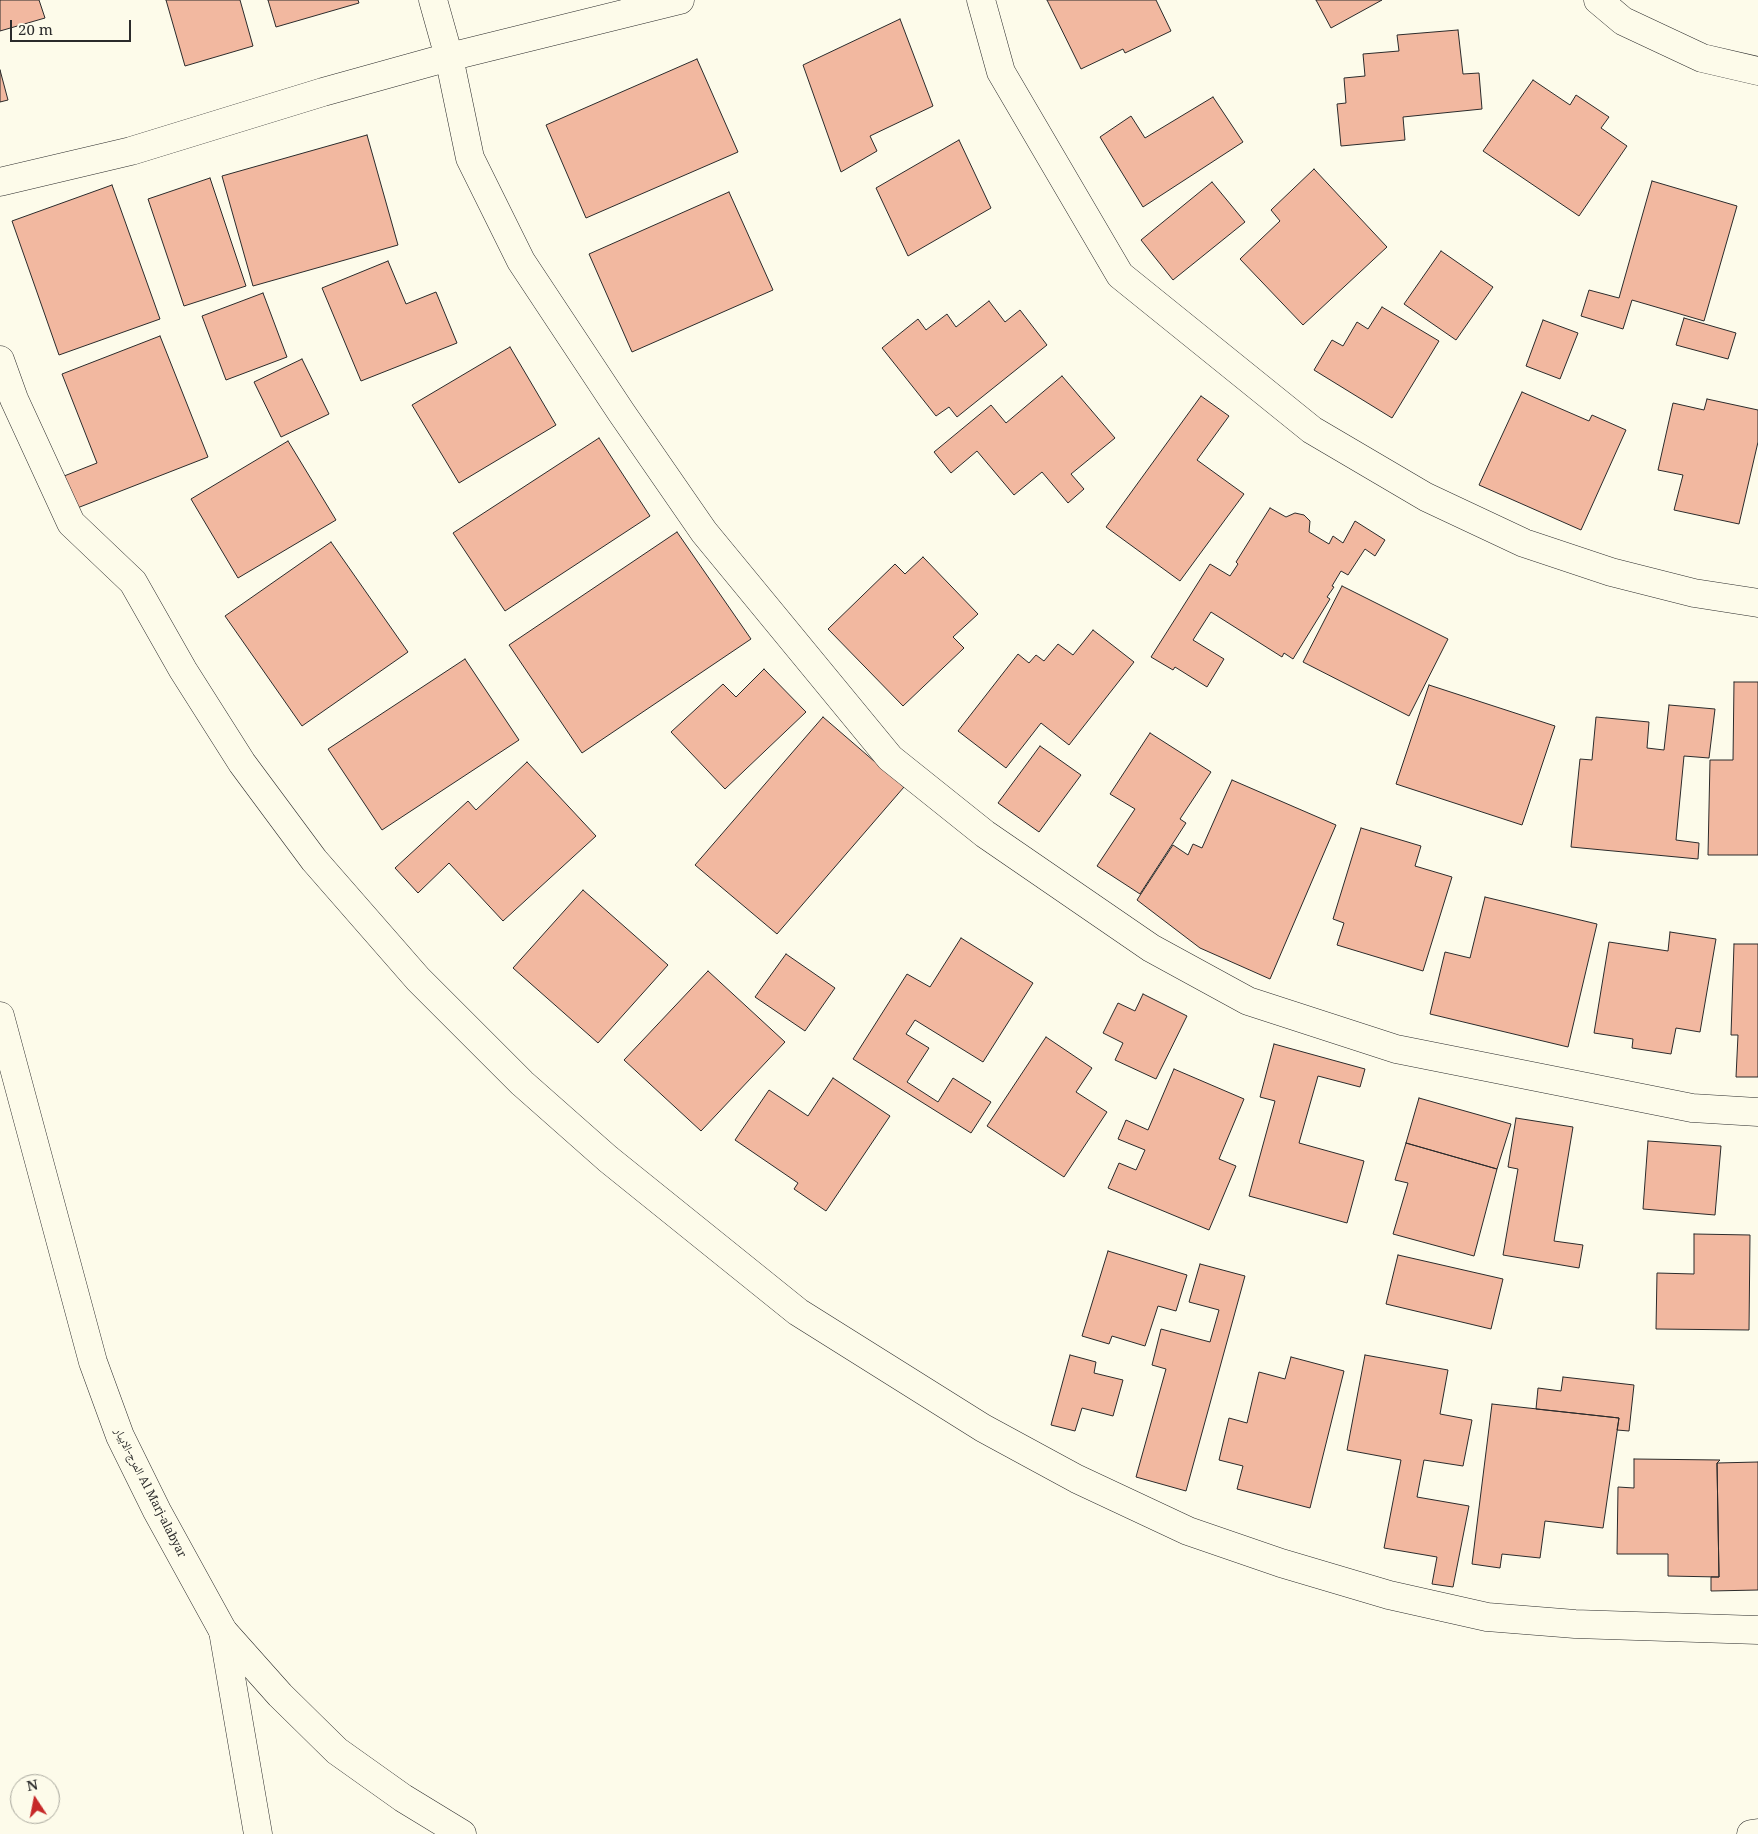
<!DOCTYPE html>
<meta charset="utf-8">
<style>
body{margin:0}
#map{position:relative;width:1758px;height:1834px;overflow:hidden;background:#fdfbea;font-family:"Noto Serif",serif}
canvas{display:block}
.north{position:absolute;left:10px;top:1774px;width:50px;height:50px;box-sizing:border-box;background:#fdfbea;border:1px solid #a9a89e;border-radius:50%;rotate:349deg;font-size:14px;font-weight:700;line-height:20px;text-align:center;color:#2b2b2b}
.north::after{content:'';display:block;margin:auto;width:18px;height:22px;background:#c62828;clip-path:polygon(50% 0,100% 100%,50% 72%,0 100%)}
.scale{position:absolute;left:10px;top:20px;width:121px;height:22px;box-sizing:border-box;border:2px solid #2b2b2b;border-top:0;padding-left:6px;font-size:15px;line-height:18px;white-space:nowrap;color:#2b2b2b;-webkit-text-stroke:4px #fdfbea;paint-order:stroke}
</style>
<div id="map">
<canvas width="1758" height="1834"></canvas>
<div class="north">N</div>
<div class="scale">20 m</div>
</div>
<script>
const ctx = document.querySelector('canvas').getContext('2d');
ctx.lineJoin = 'round';
function fill(path, color) { ctx.fillStyle = color; ctx.fill(path, 'evenodd'); }
const toPath = rows => new Path2D(rows.map(r => 'M' + r).join(''));
function trace(path, color, width, dash) { ctx.strokeStyle = color; ctx.lineWidth = width; ctx.lineCap = dash ? 'butt' : 'round'; ctx.setLineDash(dash || []); ctx.stroke(path); }
function write(font, color, halo, rows, align = 'center') {
  ctx.font = font + ' "Noto Serif","Noto Naskh Arabic",serif'; ctx.lineWidth = 4; ctx.setLineDash([]); ctx.textBaseline = 'middle'; ctx.strokeStyle = halo; ctx.fillStyle = color; for (const [text, x, y, turn = 0] of rows) {
    ctx.save(); ctx.translate(x, y); ctx.rotate((+turn || 0) * Math.PI / 180); ctx.textAlign = isNaN(turn) ? turn : align; if (halo) ctx.strokeText(text, 0, 0); ctx.fillText(text, 0, 0); ctx.restore();
  }
}
const building = toPath([
 [0,0,39,0,45,18,0,31,0,0],
 [166,0,240,0,253,46,185,66,166,0],
 [268,0,358,0,359,3,276,27,268,0],
 [1047,0,1156,0,1171,31,1125,53,1123,49,1081,69,1047,0],
 [1316,0,1382,0,1331,28,1316,0],
 [900,19,933,106,870,136,877,151,841,172,803,65,900,19],
 [1458,30,1463,74,1479,73,1482,109,1403,117,1405,140,1341,146,1337,104,1346,103,1344,78,1365,76,1363,54,1399,51,1397,35,1458,30],
 [697,59,738,152,586,218,546,125,697,59],
 [0,70,8,100,0,102,0,70],
 [1533,80,1570,105,1576,95,1609,117,1601,128,1627,146,1579,216,1483,151,1533,80],
 [1213,97,1243,142,1143,207,1100,137,1131,116,1145,138,1213,97],
 [367,135,398,245,253,286,222,176,367,135],
 [959,140,991,208,908,256,876,188,959,140],
 [1314,169,1387,247,1303,325,1240,259,1280,221,1271,210,1314,169],
 [210,178,246,286,184,306,148,199,210,178],
 [1652,181,1737,206,1704,321,1632,300,1623,329,1581,316,1589,290,1619,298,1652,181],
 [1212,182,1245,222,1173,280,1141,240,1212,182],
 [112,185,160,319,59,355,12,221,112,185],
 [729,192,773,290,632,352,589,254,729,192],
 [1441,251,1493,287,1456,340,1404,304,1441,251],
 [388,261,406,304,436,292,457,343,361,381,322,288,388,261],
 [263,293,287,357,226,380,202,316,263,293],
 [989,301,1005,322,1020,310,1047,345,957,417,949,407,936,416,882,348,918,319,926,330,947,314,956,327,989,301],
 [1382,307,1439,341,1392,418,1314,370,1332,340,1343,346,1357,322,1368,329,1382,307],
 [1684,318,1736,333,1728,359,1676,345,1684,318],
 [1543,320,1578,333,1560,379,1526,366,1543,320],
 [160,336,208,457,67,512,54,480,97,463,62,374,160,336],
 [510,347,556,425,459,483,412,405,510,347],
 [302,359,329,414,281,437,254,382,302,359],
 [1062,376,1115,438,1071,474,1084,489,1068,503,1042,472,1014,495,977,451,951,473,934,452,991,405,1006,423,1062,376],
 [1522,392,1589,421,1592,415,1626,430,1581,530,1479,485,1522,392],
 [1201,396,1229,416,1197,460,1244,494,1180,581,1106,527,1201,396],
 [1707,399,1758,410,1758,442,1739,524,1674,510,1683,475,1658,470,1673,403,1704,410,1707,399],
 [599,438,650,516,505,611,453,533,599,438],
 [288,441,336,520,238,578,191,499,288,441],
 [1270,508,1286,517,1295,513,1304,515,1310,521,1309,532,1329,544,1333,536,1343,543,1355,521,1385,540,1375,556,1365,549,1348,575,1341,571,1332,586,1334,587,1327,597,1330,599,1293,659,1284,653,1282,657,1211,612,1193,640,1224,659,1207,687,1175,667,1173,670,1151,657,1210,564,1230,576,1238,564,1236,562,1270,508],
 [677,532,751,639,582,753,509,645,677,532],
 [331,542,408,652,302,726,225,616,331,542],
 [923,557,978,614,953,637,964,648,903,706,828,629,895,564,905,574,923,557],
 [1342,586,1448,639,1409,716,1303,662,1342,586],
 [1093,630,1134,662,1069,745,1041,723,1006,768,958,731,1018,654,1029,663,1036,655,1044,661,1058,644,1073,655,1093,630],
 [465,659,519,740,382,830,328,749,465,659],
 [764,669,806,712,725,789,671,732,723,684,736,697,764,669],
 [1734,682,1758,682,1758,855,1708,855,1710,760,1733,760,1734,682],
 [1429,685,1555,726,1522,825,1396,784,1429,685],
 [1669,705,1715,709,1709,758,1684,756,1676,840,1699,843,1698,859,1571,847,1580,759,1592,760,1596,717,1649,722,1647,748,1664,750,1669,705],
 [823,717,904,787,777,934,695,865,823,717],
 [1150,733,1211,772,1180,819,1186,823,1140,894,1097,866,1135,809,1110,794,1150,733],
 [1040,746,1081,775,1039,832,998,803,1040,746],
 [527,762,596,836,503,921,449,863,418,893,395,868,468,801,476,810,527,762],
 [1232,780,1336,825,1270,979,1200,948,1137,900,1173,845,1188,855,1193,844,1202,848,1232,780],
 [1361,828,1421,846,1415,866,1452,877,1423,971,1337,945,1344,923,1333,919,1361,828],
 [583,890,668,965,598,1043,513,968,583,890],
 [1485,897,1597,924,1568,1047,1430,1014,1445,952,1470,958,1485,897],
 [1670,932,1716,939,1700,1032,1676,1028,1671,1054,1632,1048,1633,1039,1594,1033,1609,942,1668,951,1670,932],
 [961,938,1033,983,983,1062,915,1020,906,1034,929,1048,907,1082,938,1102,953,1078,991,1102,971,1133,853,1059,907,974,930,987,961,938],
 [1734,944,1758,944,1758,1077,1736,1077,1738,1035,1731,1035,1734,944],
 [786,954,835,988,805,1031,755,997,786,954],
 [708,971,785,1042,701,1131,624,1060,708,971],
 [1143,994,1187,1016,1156,1079,1115,1060,1123,1043,1103,1033,1118,1003,1135,1011,1143,994],
 [1046,1037,1092,1068,1076,1092,1107,1112,1064,1177,987,1126,1046,1037],
 [1274,1044,1365,1069,1360,1087,1318,1076,1299,1143,1364,1161,1347,1223,1249,1196,1275,1101,1260,1097,1274,1044],
 [1174,1069,1244,1099,1219,1159,1236,1166,1209,1230,1108,1188,1119,1163,1136,1170,1145,1150,1118,1139,1126,1120,1148,1130,1174,1069],
 [833,1078,890,1116,826,1211,794,1189,798,1183,735,1140,769,1090,808,1116,833,1078],
 [1419,1098,1511,1124,1497,1169,1406,1143,1419,1098],
 [1516,1118,1573,1127,1554,1241,1583,1245,1579,1268,1503,1255,1518,1169,1508,1167,1516,1118],
 [1648,1141,1721,1146,1715,1215,1643,1209,1648,1141],
 [1406,1143,1497,1169,1474,1256,1393,1234,1408,1183,1395,1180,1406,1143],
 [1694,1234,1750,1235,1749,1330,1656,1329,1657,1273,1694,1274,1694,1234],
 [1108,1251,1187,1275,1176,1311,1158,1306,1145,1346,1112,1336,1109,1344,1082,1336,1108,1251],
 [1398,1255,1503,1279,1491,1329,1386,1304,1398,1255],
 [1200,1264,1245,1276,1186,1491,1136,1477,1166,1369,1152,1365,1161,1329,1210,1342,1219,1310,1189,1302,1200,1264],
 [1070,1355,1096,1362,1094,1373,1123,1380,1113,1416,1082,1408,1075,1431,1051,1425,1070,1355],
 [1365,1355,1448,1370,1440,1414,1472,1420,1463,1466,1424,1460,1417,1497,1469,1506,1453,1587,1432,1584,1437,1557,1384,1548,1401,1460,1347,1450,1365,1355],
 [1291,1357,1344,1371,1310,1508,1237,1489,1243,1466,1219,1460,1229,1418,1247,1423,1259,1372,1285,1379,1291,1357],
 [1563,1377,1634,1385,1629,1431,1617,1430,1619,1418,1536,1409,1538,1388,1561,1391,1563,1377],
 [1492,1404,1619,1418,1603,1528,1545,1521,1540,1558,1502,1554,1500,1568,1472,1564,1492,1404],
 [1634,1459,1720,1460,1717,1463,1719,1577,1668,1576,1668,1554,1617,1554,1618,1487,1634,1488,1634,1459],
 [1758,1462,1758,1590,1711,1591,1711,1577,1719,1577,1717,1463,1758,1462]
]);
fill(building, '#f2b8a0');
trace(building, '#2b2b2b', 1);
const street = toPath([
 [433,0,449,57,470,158,521,261,621,412,704,532,890,758,985,834,1151,948,1248,1001,1396,1049,1692,1108,1758,1112],
 [981,0,1001,72,1120,275,1312,430,1426,497,1524,543,1611,572,1694,593,1758,603],
 [1598,0,1623,21,1702,58,1758,71],
 [0,182,131,151,323,92,449,57,680,0],
 [0,360,14,399,71,523,133,582,183,670,242,763,314,860,418,979,522,1083,608,1159,798,1312,983,1428,1077,1479,1188,1531,1281,1563,1389,1595,1487,1617,1575,1624,1758,1630],
 [223,1631,258,1834]
]);
const primary = toPath([
 [0,1016,93,1362,120,1436,157,1511,223,1631,280,1695,337,1751,403,1798,462,1834],
 [1751,1834,1758,1833]
]);
trace(street, '#2b2b2b', 29);
trace(primary, '#2b2b2b', 29);
trace(street, '#fdfbea', 28);
trace(primary, '#fdfbea', 28);
write('12px', '#2b2b2b', '#fdfbea', [
 ["المرج-الابيار Al Marj-alabyar",150,1493,63]
]);
</script>
